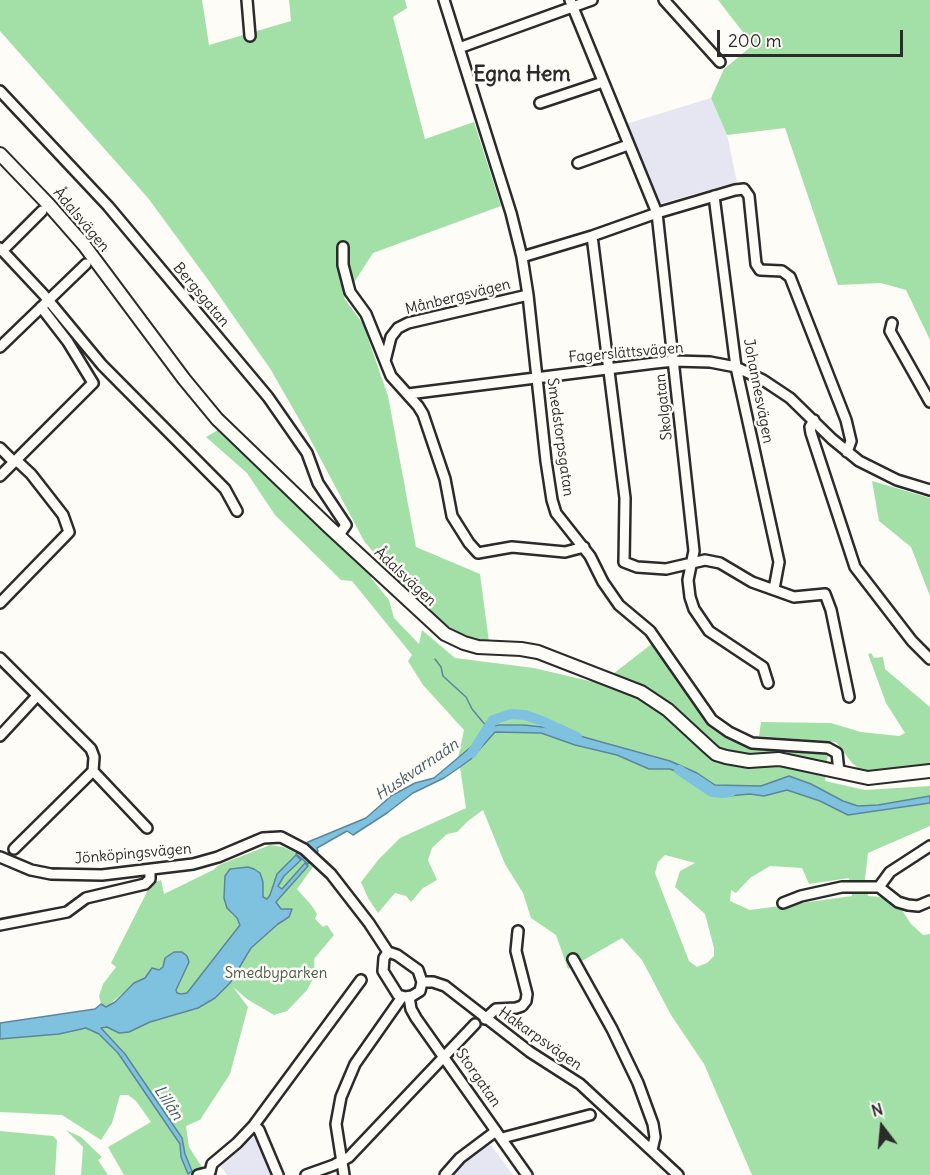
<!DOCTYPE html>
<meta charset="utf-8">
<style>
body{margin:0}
#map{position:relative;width:930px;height:1175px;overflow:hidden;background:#fdfcf7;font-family:Delius,sans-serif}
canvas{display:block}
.north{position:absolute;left:852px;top:1097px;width:60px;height:60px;-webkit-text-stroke:4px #fdfcf7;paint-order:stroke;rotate:344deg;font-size:16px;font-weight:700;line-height:24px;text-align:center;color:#2b2b2b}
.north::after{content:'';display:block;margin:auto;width:21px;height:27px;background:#2b2b2b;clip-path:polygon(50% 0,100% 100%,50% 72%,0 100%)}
.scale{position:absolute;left:717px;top:30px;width:186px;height:27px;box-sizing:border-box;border:3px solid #2b2b2b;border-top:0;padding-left:8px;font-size:18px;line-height:21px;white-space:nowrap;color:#2b2b2b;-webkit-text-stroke:4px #fdfcf7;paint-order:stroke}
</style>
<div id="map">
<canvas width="930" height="1175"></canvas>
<div class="north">N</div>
<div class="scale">200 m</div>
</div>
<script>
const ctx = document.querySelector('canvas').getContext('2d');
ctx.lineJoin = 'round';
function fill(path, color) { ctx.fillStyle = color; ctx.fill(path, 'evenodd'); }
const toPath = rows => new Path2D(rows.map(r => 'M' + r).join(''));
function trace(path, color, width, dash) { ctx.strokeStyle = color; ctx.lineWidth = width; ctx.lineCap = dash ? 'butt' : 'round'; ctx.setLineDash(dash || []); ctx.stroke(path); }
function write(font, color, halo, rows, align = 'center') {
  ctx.font = font + ' Delius,sans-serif'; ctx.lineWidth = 5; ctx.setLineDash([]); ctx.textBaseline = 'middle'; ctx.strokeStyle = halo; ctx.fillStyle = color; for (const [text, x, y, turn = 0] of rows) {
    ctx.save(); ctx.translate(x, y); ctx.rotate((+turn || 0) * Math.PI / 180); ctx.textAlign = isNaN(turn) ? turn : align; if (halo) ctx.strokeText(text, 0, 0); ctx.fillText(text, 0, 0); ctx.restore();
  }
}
fill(toPath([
 [711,98,727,135,737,182,659,204,626,124],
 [256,1133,272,1175,227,1175,221,1167,223,1163],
 [490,1144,513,1175,451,1175,452,1170]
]), '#e5e6f1');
fill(toPath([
 [0,0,202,0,209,45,291,21,289,0,405,0,407,8,393,17,425,139,474,122,501,206,373,253,344,298,363,324,388,396,416,547,480,574,489,642,459,633,439,620,402,586,364,541,307,433,271,370,209,281,148,198,0,31],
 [718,0,930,0,930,340,906,290,881,283,838,285,785,128,727,135,711,98,724,69,753,45],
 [218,430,277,484,372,575,371,578,389,600,394,618,419,644,422,630,455,658,534,668,602,684,618,670,653,643,692,703,704,719,719,733,758,747,796,752,828,753,825,781,865,790,930,786,930,796,878,805,858,806,843,801,811,784,789,776,761,786,715,785,697,773,670,761,551,728,524,725,488,728,479,741,458,758,464,730,423,685,408,661,412,655,352,581,341,580,275,515,247,473,206,437],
 [872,481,930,498,930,596,911,547,879,521],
 [871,653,874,658,883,657,885,669,930,707,930,764,868,771,858,768,852,763,836,742,759,736,761,722,831,723,861,732,899,736,905,733,886,703,868,654],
 [495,732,541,733,575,745,617,755,649,769,669,769,694,778,728,796,750,794,764,796,787,790,820,801,848,815,930,803,930,826,868,853,865,878,868,896,880,897,902,910,911,924,923,935,930,934,930,1175,752,1175,704,1064,671,1015,642,960,622,938,568,969,556,935,531,918,523,893,505,864,483,810,468,821,457,832,447,834,432,848,428,860,437,880,423,888,411,902,406,896,395,893,378,913,368,898,361,882,379,859,400,838,466,808,460,767,471,759],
 [665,855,695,863,680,871,675,887,705,914,714,948,714,956,707,963,697,967,689,961,655,873,658,862],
 [770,866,802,868,809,884,849,878,852,896,750,910,730,901,731,890,736,893,750,878],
 [270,845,283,847,294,852,313,867,297,889,312,906,317,914,315,919,323,927,327,925,334,935,314,959,315,975,307,990,287,1011,274,1015,247,999,233,987,248,1007,230,1074,200,1120,186,1126,189,1147,207,1175,124,1175,108,1147,151,1122,136,1101,128,1095,120,1095,112,1123,101,1140,62,1115,0,1112,0,1039,59,1034,86,1028,107,1027,119,1033,129,1032,150,1022,198,1008,248,955,251,948,278,924,289,917,276,903,274,881,270,895,267,899,231,914,237,918,240,925,236,932,187,993,176,993,178,983,165,958,163,967,159,970,152,969,145,978,134,983,109,1005,105,1007,101,1004,99,996,103,984,116,967,111,963,151,884,161,880,164,894,213,870,219,865],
 [66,1130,81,1137,102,1157,98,1160,108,1175,81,1175,83,1147],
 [0,1131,53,1136,57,1140,55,1175,0,1175]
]), '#a3e0a8');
const water = toPath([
 [499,725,524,725,551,728,670,761,697,773,715,785,761,786,789,776,811,784,843,801,858,806,878,805,930,796,930,803,848,815,820,801,787,790,764,796,750,794,728,796,701,787,694,778,670,769,649,769,617,755,575,745,541,733,495,732,471,759,460,767,444,778,413,793,387,813,353,835,347,831,317,848,318,851,308,864,296,854,308,842,366,818,391,796,415,783,434,778,478,741,488,727,499,725],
 [296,855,301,860,284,876,278,886,282,889,305,863,308,866,276,902,281,909,292,909,289,917,278,924,251,948,230,983,215,998,198,1008,150,1022,129,1032,119,1033,107,1027,101,1028,125,1054,182,1138,185,1154,192,1171,188,1174,181,1157,180,1144,118,1053,99,1034,86,1028,59,1034,0,1039,0,1023,95,1009,101,1004,106,1007,115,1002,134,983,145,978,152,968,159,970,163,967,165,958,174,952,182,952,187,956,189,962,176,990,177,993,181,994,187,993,240,925,237,918,227,908,224,898,225,876,230,869,248,867,254,869,260,873,263,882,263,897,267,899,270,895,277,874,296,855]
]);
fill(water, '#7fc2e0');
trace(water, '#5d8698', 1.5);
trace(toPath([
 [435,659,441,667,443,676,466,697,472,709,487,727]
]), '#5d8698', 1.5);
trace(toPath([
 [472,753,493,720,511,714,525,715,542,721,577,737],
 [679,770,712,792,723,793,731,792]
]), '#7fc2e0', 10);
const minor = toPath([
 [247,0,250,36],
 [444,0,511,213,522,257,528,295,546,461,552,500,556,513,590,556,603,582,619,605,650,631,712,720,729,732,752,743,828,748,837,753,839,772],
 [570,0,657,213,694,551,688,580,690,597,694,609,709,631,763,667,768,683],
 [664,0,720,62],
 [459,48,592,0],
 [0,91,108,206,268,397,307,453,318,483,346,525,339,535],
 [540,103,603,82],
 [578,163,628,145],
 [714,196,736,367,779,562,774,589],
 [592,236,625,498,624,562,637,567,666,569,705,560,720,563,752,582,794,597,825,594,831,610,849,697],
 [343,247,343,265,350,292,366,314,391,376,418,406,423,414,445,479,452,516,469,543,478,553,512,547,565,552,584,547],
 [0,248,44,295,102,365,225,489,237,511],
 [2,251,42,211],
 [522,257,592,236,657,213,735,190,744,189,749,196,756,264,760,270,782,271,790,277,846,420,851,441,847,452],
 [892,323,890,331,930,402],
 [0,347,86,264],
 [385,361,391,337,398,328,408,323,528,295],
 [408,394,655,363,674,361,710,362,736,367,763,380,790,398,832,439,859,461,897,480,930,490],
 [814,420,810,427,811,433,855,567,912,641,930,659],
 [0,448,14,462],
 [0,476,93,383,68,342,41,307],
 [0,603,69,532,63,515,31,474,16,460],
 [0,658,91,749,94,757,93,771,147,828],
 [0,736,37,696],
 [14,849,93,771],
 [0,857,31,870,51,874,102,875,193,864,218,857,263,838,281,837,304,849,331,874,369,923,388,952,397,955,418,970,422,982],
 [879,887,890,872,930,846],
 [783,903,801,896,842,887,879,887,898,902,908,905,918,906,930,901],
 [0,925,67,912,86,898,145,884,150,879,150,870],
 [388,952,384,958,383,971,398,995,405,997,412,996,420,991,422,982],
 [573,959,612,1029,638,1083,653,1124,655,1137,652,1150],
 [422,982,433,982,445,986,530,1052,580,1084,678,1175],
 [409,997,411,1009,416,1018,527,1175],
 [485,1019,496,1009,516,1008,522,1006,526,1001,527,994,516,951,518,931],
 [254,1125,259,1130,278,1175],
 [502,1139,506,1137,590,1115],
 [198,1175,210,1172,212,1164,237,1143,254,1125,361,980],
 [306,1175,334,1165,349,1157,475,1024],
 [344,1175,336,1124,341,1097,355,1064,402,997],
 [445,1175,460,1158,496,1131]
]);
const major = toPath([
 [0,154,49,205,84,245,184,379,217,419,328,526,445,634,464,643,478,647,521,649,538,652,641,692,668,710,707,746,716,754,726,757,749,761,779,759,868,778,930,771]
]);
trace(minor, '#2b2b2b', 14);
trace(major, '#2b2b2b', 16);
trace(minor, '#fdfcf7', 9);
trace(major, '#fdfcf7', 12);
write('15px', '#2b2b2b', '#fdfcf7', [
 ["Ådalsvägen",81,220,50],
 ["Bergsgatan",201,295,50],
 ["Månbergsvägen",458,297,-14],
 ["Fagerslättsvägen",626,353,-5],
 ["Johannesvägen",758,391,79],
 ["Skolgatan",664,407,-96],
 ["Smedstorpsgatan",560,437,82],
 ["Ådalsvägen",405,577,43],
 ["Jönköpingsvägen",133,854,-5],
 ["Hakarpsvägen",540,1039,35],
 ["Storgatan",478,1078,55]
]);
write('15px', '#49584a', '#fdfcf7', [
 ["Smedbyparken",276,974]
]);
write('italic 16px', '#445861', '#fdfcf7', [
 ["Huskvarnaån",417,770,-34],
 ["Lillån",168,1103,56]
]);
write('bold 21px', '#2b2b2b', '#fdfcf7', [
 ["Egna Hem",522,75]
]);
</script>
